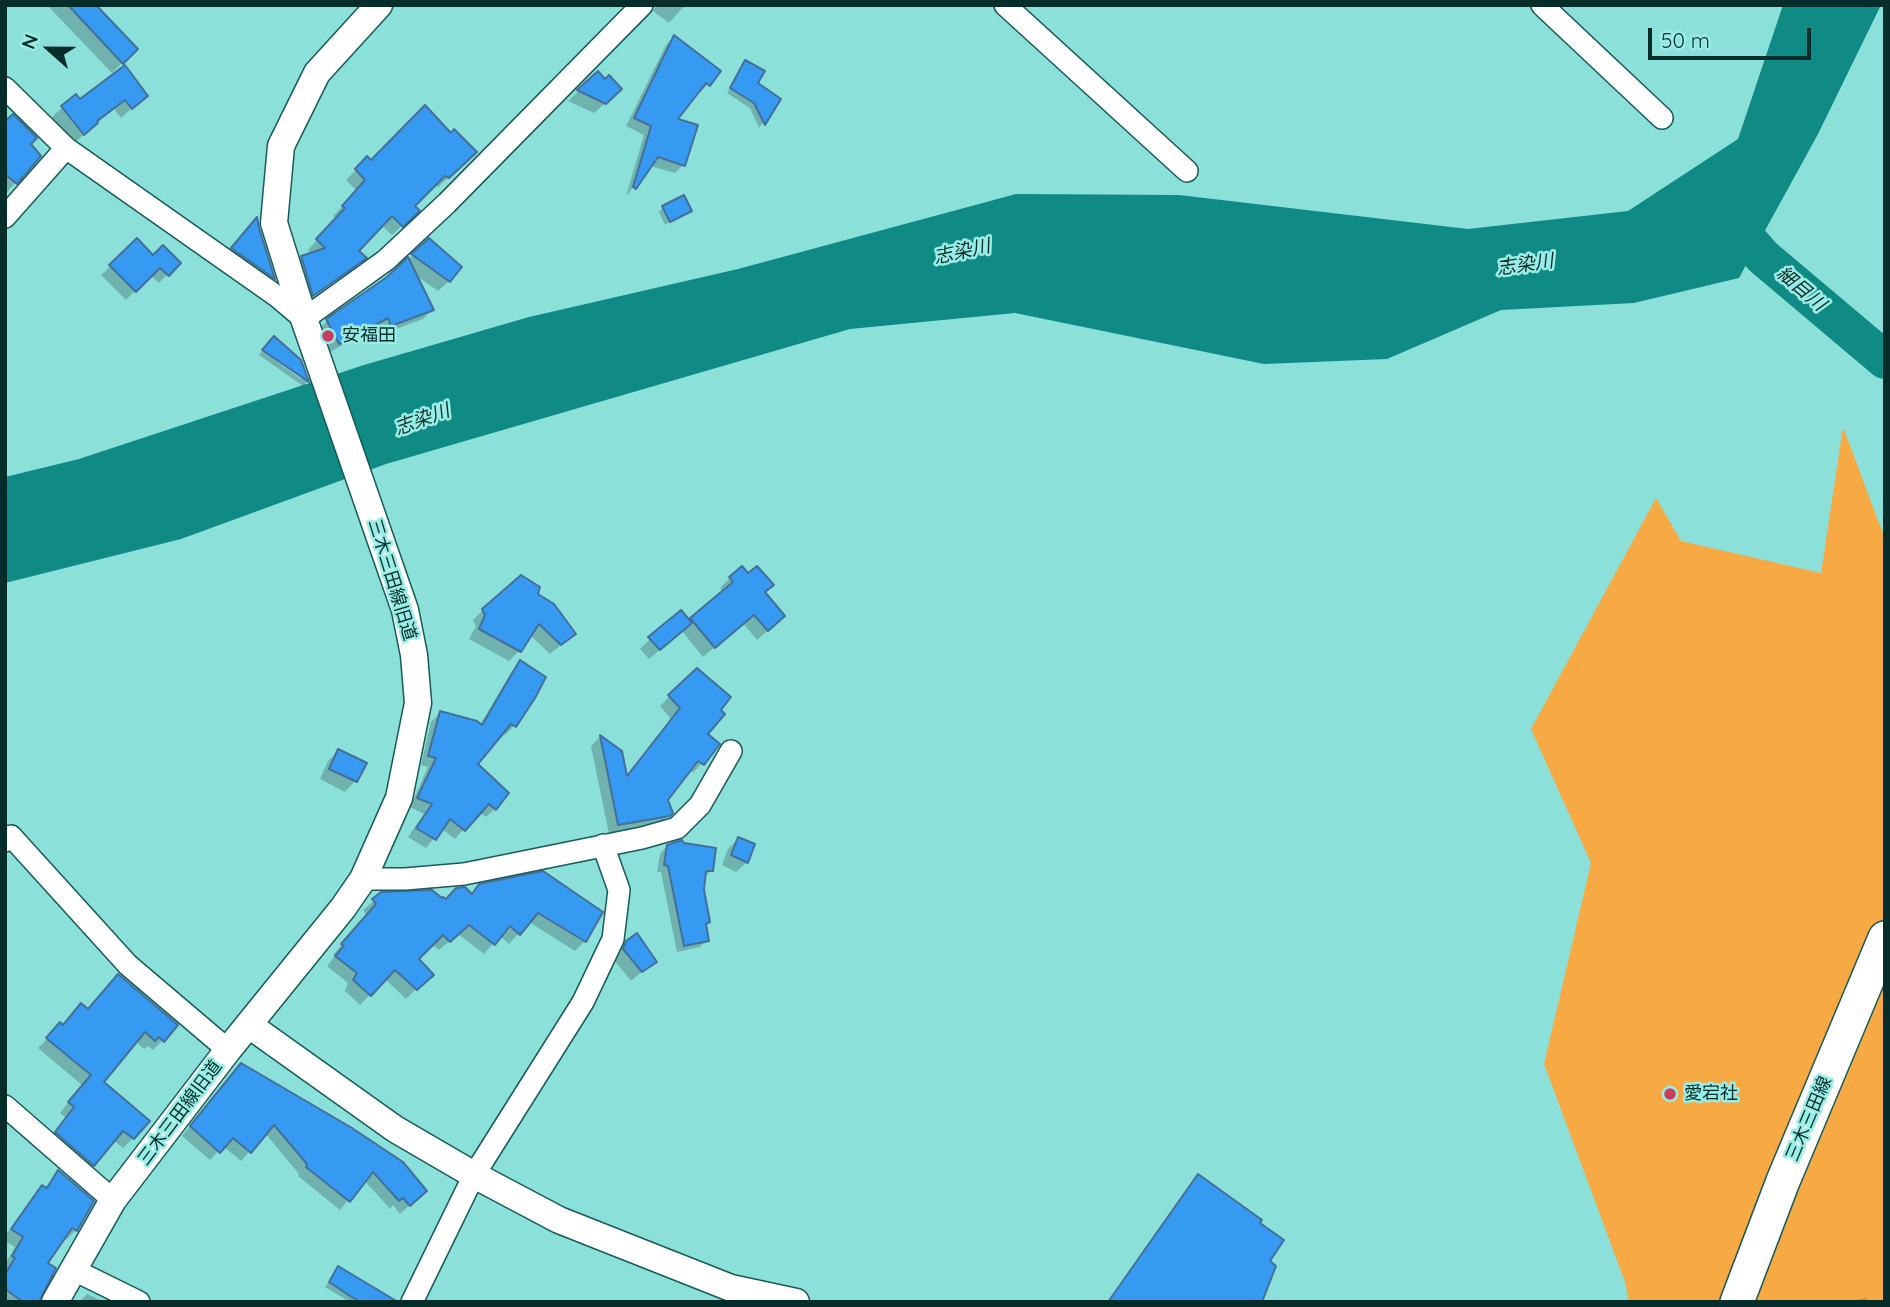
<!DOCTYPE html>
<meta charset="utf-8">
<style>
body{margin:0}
#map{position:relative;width:1890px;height:1307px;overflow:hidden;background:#8ce0da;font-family:Quicksand,sans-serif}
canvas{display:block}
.frame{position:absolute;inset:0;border:7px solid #072d2b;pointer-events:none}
.north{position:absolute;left:14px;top:14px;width:70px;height:70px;-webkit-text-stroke:5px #99ede7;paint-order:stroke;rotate:291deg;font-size:19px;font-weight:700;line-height:28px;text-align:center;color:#072d2b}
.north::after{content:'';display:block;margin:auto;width:24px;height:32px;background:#072d2b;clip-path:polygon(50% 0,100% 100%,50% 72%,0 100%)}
.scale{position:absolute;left:1648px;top:28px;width:163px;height:32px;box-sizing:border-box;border:4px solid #072d2b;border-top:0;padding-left:9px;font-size:21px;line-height:24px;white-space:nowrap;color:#072d2b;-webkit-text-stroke:5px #99ede7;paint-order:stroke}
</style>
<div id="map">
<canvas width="1890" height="1307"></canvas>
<div class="frame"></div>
<div class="north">N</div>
<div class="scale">50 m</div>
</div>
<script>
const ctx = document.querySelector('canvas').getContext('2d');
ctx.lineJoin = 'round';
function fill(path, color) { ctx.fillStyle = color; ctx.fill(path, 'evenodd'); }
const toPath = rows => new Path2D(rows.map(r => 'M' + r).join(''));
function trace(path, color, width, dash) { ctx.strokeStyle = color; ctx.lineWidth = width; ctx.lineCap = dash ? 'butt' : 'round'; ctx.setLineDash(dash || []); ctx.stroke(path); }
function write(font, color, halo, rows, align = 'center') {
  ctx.font = font + ' Quicksand,"Noto Sans JP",sans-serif'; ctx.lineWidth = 5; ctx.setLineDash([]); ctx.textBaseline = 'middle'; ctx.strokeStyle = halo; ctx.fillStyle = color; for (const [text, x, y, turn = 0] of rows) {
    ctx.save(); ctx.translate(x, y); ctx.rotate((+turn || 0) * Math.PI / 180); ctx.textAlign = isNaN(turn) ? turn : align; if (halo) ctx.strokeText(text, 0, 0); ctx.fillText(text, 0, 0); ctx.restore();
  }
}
fill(toPath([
 [1843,427,1885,539,1885,1302,1629,1302,1625,1282,1544,1064,1591,863,1531,729,1656,498,1681,541,1821,573]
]), '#f7a944');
fill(toPath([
 [1783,5,1881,5,1818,134,1739,278,1634,303,1501,310,1387,359,1264,364,1015,313,850,329,386,464,181,539,5,583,5,477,79,459,364,365,529,317,738,269,1016,194,1179,195,1468,229,1628,211,1738,139]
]), '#108a84');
fill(toPath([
 [47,5,93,5,136,49,112,73],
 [657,5,685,5,669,23,653,11],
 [674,37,719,72,700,93,697,91,675,120,683,165,675,173,650,166,626,196,644,135,626,126,666,45],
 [746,62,756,83,779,100,759,128,750,108,727,93],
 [597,74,610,99,594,113,568,101],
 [146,95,121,118,114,109,73,144,52,117,63,107,80,102],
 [5,123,29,144,16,182,7,192],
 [450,135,475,152,438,187,434,184,413,206,417,211,392,235,381,225,357,251,364,258,355,267,303,304,292,267,302,257,312,254,308,250,336,219,333,216,357,191,346,180,367,159,371,163],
 [663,207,690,210,665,225,659,212],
 [256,221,273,278,269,282,228,253],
 [429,240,449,281,438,291,414,274,432,310,423,319,382,334,379,325,330,352,318,330,327,321,388,278],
 [137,241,153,257,178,263,159,283,150,275,126,300,101,275],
 [262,351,301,379,300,361,307,382,303,386,259,355],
 [730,578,764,593,773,626,757,640,743,623,703,657,682,631,649,659,640,649,650,639,689,622,723,593,720,588],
 [535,594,574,634,550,654,530,635,519,651,509,661,469,639,476,626,473,620,483,610],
 [521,662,534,697,514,726,505,735,501,733,475,765,495,809,486,817,479,812,455,839,442,829,426,848,408,837,424,814,410,807,428,767,421,765,431,722,440,713,480,725,512,671],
 [697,670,718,710,705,735,702,763,693,773,689,770,666,800,671,813,658,826,609,834,591,746,600,737,621,752,626,777,671,719,660,706],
 [339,751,364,764,355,781,345,792,320,779,328,761],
 [738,839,747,862,736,872,722,865,728,849],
 [667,846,711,871,703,878,704,926,707,940,700,947,677,952,661,872,657,872,660,854],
 [543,873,585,941,575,951,529,922,509,944,500,936,484,954,458,934,439,950,432,944,416,959,431,974,406,999,385,979,360,1005,345,991,348,983,327,966,335,956,333,955,367,915,363,910,382,894,446,901,471,895,480,886],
 [627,942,654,961,631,981,614,960,616,953],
 [108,986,163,1040,153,1050,148,1046,144,1049,135,1041,101,1082,133,1138,123,1148,113,1140,83,1175,46,1143,66,1118,60,1113,82,1085,38,1048,71,1015,87,1010],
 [233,1074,415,1200,400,1214,393,1205,390,1209,364,1180,340,1210,298,1176,299,1174,265,1133,241,1161,223,1146,210,1160,182,1136],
 [58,1172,92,1201,76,1230,66,1240,63,1238,46,1263,38,1302,5,1302,5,1264,15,1247,5,1241,5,1236,33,1196,42,1187,44,1189],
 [1199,1177,1257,1223,1267,1262,1260,1302,1108,1302,1190,1185],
 [338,1268,384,1302,350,1302,325,1287],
 [87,1294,105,1302,79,1302],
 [1867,1298,1867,1302,1847,1302]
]), '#0003');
trace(toPath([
 [1723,211,1763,257,1885,360]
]), '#108a84', 38);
const building = toPath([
 [68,5,96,5,138,49,123,64,68,5],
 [674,35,721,71,710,86,706,83,678,119,698,125,685,166,658,157,636,189,633,187,651,126,634,118,674,35],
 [745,60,765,71,758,83,781,99,765,125,754,103,730,88,745,60],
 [125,65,148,96,132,109,125,100,97,121,98,123,84,135,61,106,76,94,80,99,125,65],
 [598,71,605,79,609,75,622,89,606,104,577,90,598,71],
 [425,105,451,133,454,129,477,152,449,178,445,176,415,206,420,211,403,227,392,216,359,251,367,258,313,296,301,256,325,248,316,239,345,208,342,206,365,180,355,169,367,156,371,160,425,105],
 [13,114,37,138,31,144,41,156,17,184,5,174,5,121,13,114],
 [684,195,692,211,670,222,662,206,684,195],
 [257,217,259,228,275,279,231,248,257,217],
 [137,238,153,255,163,245,181,263,169,276,160,268,136,292,109,265,137,238],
 [429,238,462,267,450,282,411,254,429,238],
 [408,257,434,310,391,326,388,318,339,344,326,319,387,277,408,257],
 [274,336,301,360,309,382,262,350,274,336],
 [742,566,748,573,757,566,774,585,765,592,785,616,768,631,754,615,715,648,690,618,733,582,729,577,742,566],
 [521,575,540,587,538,594,554,604,576,634,561,645,539,624,521,652,479,629,485,615,482,609,521,575],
 [681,610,692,623,660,650,648,637,681,610],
 [520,660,546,677,535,698,516,727,511,724,478,764,509,793,496,810,489,804,465,831,450,819,436,840,416,828,432,804,417,798,436,758,428,756,440,711,477,721,482,725,520,660],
 [697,668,731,697,721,710,725,714,708,734,720,744,704,765,698,761,668,800,673,813,670,816,618,825,600,735,622,751,627,776,680,708,668,695,697,668],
 [338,749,367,763,357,782,329,769,338,749],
 [738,837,755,844,748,863,731,855,738,837],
 [682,840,684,843,716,848,713,871,706,871,704,890,710,922,706,924,709,941,684,946,668,866,664,865,667,845,682,840],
 [543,871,603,912,586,942,538,913,520,935,510,926,495,945,469,925,450,942,443,935,419,959,434,975,417,990,395,970,371,996,353,980,357,973,335,956,344,946,341,944,376,904,372,899,381,892,432,890,442,898,443,897,446,899,456,888,465,887,472,894,479,884,543,871],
 [637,933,657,962,642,972,623,949,626,941,637,933],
 [118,974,178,1025,164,1042,159,1037,155,1041,145,1032,104,1082,150,1121,134,1139,123,1131,94,1166,55,1132,74,1107,68,1102,91,1075,46,1038,60,1022,63,1025,81,1003,88,1009,118,974],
 [241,1063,352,1128,403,1162,427,1191,410,1206,403,1198,399,1201,373,1172,350,1202,306,1167,307,1164,274,1125,251,1153,233,1138,220,1153,190,1126,241,1063],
 [58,1170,94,1201,77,1231,72,1228,48,1263,56,1268,39,1302,23,1302,5,1289,5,1274,15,1258,12,1256,23,1237,11,1229,42,1185,47,1188,58,1170],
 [1198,1174,1262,1220,1260,1223,1284,1240,1270,1261,1276,1266,1262,1302,1108,1302,1198,1174],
 [338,1266,398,1302,360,1302,350,1296,329,1282,338,1266]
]);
fill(building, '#369af2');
trace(building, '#446f99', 2);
const minor = toPath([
 [1005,5,1187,171],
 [1542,5,1662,118],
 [5,88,66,148,278,297,304,319,386,260,447,203,642,5],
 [5,217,66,148],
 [5,841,11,836,128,965,228,1050],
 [363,879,405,879,464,874,642,838,677,828,700,805,731,751],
 [5,1106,113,1200],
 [74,1270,139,1302],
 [412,1302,474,1175,583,1002,613,939,619,890,603,845]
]);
const tertiary = toPath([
 [249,1025,395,1129,474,1175,559,1220,731,1288,796,1302],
 [55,1302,113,1200,228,1050,343,908,363,879,399,798,418,703,414,655,405,610,304,319,274,223,281,146,317,73,379,5]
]);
const primary = toPath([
 [1737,1302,1783,1181,1885,938]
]);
trace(minor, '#165b57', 24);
trace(tertiary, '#165b57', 29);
trace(primary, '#165b57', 36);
trace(minor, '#fff', 21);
trace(tertiary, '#fff', 26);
trace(primary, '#fff', 33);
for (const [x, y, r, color] of [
 [328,336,7,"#cb3c61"],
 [1670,1094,7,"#cb3c61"]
]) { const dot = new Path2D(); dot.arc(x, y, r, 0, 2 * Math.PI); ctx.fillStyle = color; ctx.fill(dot); trace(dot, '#99ede7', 2.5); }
write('18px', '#072d2b', '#99ede7', [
 ["安福田",342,336],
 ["愛宕社",1684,1094]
], 'left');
write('18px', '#072d2b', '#99ede7', [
 ["三木三田線旧道",392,580,73],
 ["三木三田線旧道",180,1113,-53],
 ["三木三田線",1809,1119,-67]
]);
write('italic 19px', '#10302e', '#99ede7', [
 ["志染川",962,252,-12],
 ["志染川",1525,265,-8],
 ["細目川",1801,289,40],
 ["志染川",422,420,-20]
]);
</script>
